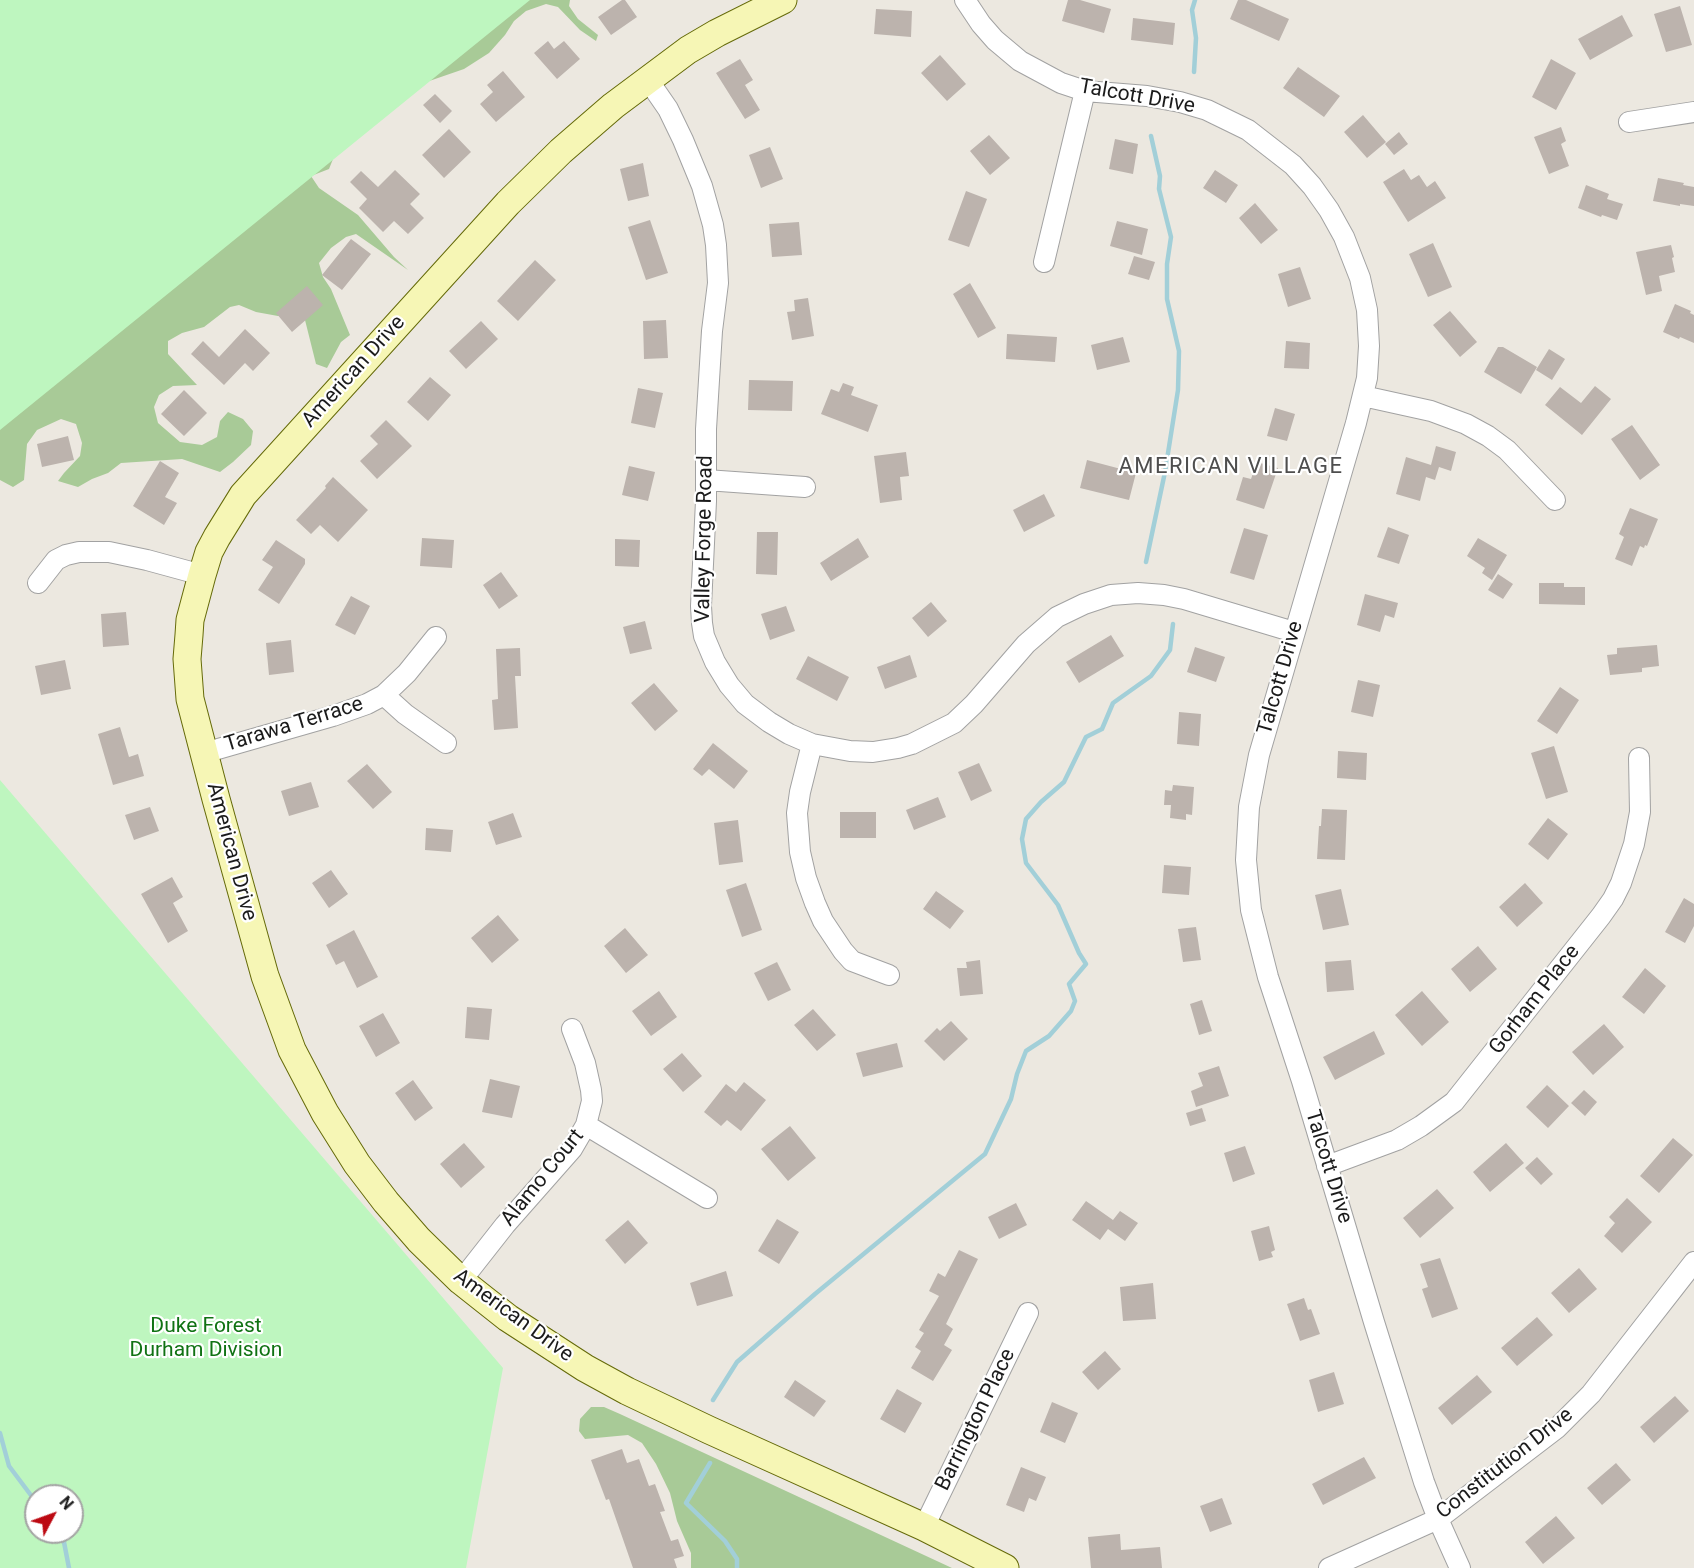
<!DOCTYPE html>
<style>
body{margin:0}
#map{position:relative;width:1694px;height:1568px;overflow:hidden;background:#ece8e0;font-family:Roboto,sans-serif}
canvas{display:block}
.north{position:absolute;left:24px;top:1484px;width:60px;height:60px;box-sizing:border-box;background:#fff;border:2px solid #a4a4a4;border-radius:50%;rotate:49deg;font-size:16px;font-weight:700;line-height:24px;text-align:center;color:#1b1b1b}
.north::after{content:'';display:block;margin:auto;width:21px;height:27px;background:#bc0912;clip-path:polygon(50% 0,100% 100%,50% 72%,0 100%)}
</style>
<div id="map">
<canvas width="1694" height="1568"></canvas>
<div class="north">N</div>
</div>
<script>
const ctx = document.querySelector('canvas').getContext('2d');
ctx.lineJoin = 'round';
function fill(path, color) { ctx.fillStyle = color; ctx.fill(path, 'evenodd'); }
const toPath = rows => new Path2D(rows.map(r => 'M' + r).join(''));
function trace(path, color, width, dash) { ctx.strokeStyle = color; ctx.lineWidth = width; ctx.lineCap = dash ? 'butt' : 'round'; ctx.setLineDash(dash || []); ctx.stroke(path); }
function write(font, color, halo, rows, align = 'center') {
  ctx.font = font + ' Roboto,sans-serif'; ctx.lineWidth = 4.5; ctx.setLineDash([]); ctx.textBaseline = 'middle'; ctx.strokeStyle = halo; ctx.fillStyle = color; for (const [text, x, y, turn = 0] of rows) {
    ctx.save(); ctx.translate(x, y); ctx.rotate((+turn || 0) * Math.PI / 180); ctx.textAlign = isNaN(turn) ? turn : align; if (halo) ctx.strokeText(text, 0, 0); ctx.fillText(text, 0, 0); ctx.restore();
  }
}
fill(toPath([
 [0,0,570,0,569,6,578,19,598,35,596,41,580,30,558,7,546,4,526,11,514,21,505,35,489,53,464,69,409,88,335,154,329,169,311,176,319,188,358,215,394,257,408,270,356,234,346,237,331,248,319,263,323,277,331,289,350,335,341,342,327,368,316,364,305,320,294,316,278,316,256,312,239,305,230,307,204,327,182,333,168,341,168,354,197,385,173,386,159,395,154,407,158,423,180,442,202,445,217,437,220,421,228,412,243,419,253,431,251,445,233,462,220,472,182,459,121,463,108,473,92,479,78,487,58,481,64,473,80,456,82,443,76,424,61,419,37,430,27,444,24,480,13,487,0,480],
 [591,1407,604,1407,620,1414,952,1568,691,1568,691,1553,677,1521,670,1493,656,1464,642,1443,628,1435,585,1439,579,1431,580,1419]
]), '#a8ca97');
fill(toPath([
 [0,0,530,0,0,430],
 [0,780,503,1368,466,1568,0,1568],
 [36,1496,72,1496,72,1532,36,1532]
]), '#bef6bf');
trace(toPath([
 [1194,72,1196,38,1192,10,1195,0],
 [1146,562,1165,472,1178,390,1179,351,1167,299,1167,264,1171,237,1159,189,1160,176,1151,136],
 [713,1400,737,1362,815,1294,985,1154,1011,1099,1017,1074,1026,1051,1049,1036,1071,1011,1075,1001,1069,984,1086,964,1079,953,1058,905,1026,863,1022,839,1026,819,1041,802,1064,782,1086,737,1102,729,1113,703,1151,676,1170,650,1173,624],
 [0,1433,9,1466,36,1502],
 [710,1463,686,1503,725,1541,737,1559,737,1568],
 [59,1532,63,1537,69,1568]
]), '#a2cfd8', 4.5);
fill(toPath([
 [622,0,625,0,637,17,611,35,598,17],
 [1068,0,1080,0,1111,9,1104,33,1062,21],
 [1238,0,1246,0,1289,19,1279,41,1230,19],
 [1680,6,1692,45,1666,52,1654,14],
 [876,9,912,11,911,37,874,34],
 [1622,15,1633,36,1590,60,1578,39],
 [1133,18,1175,23,1173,45,1131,40],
 [548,41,554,49,564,41,580,59,557,79,534,53],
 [940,55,966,84,947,101,921,73],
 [740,59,753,80,745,85,760,110,745,119,716,73],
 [1551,59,1576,73,1556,110,1532,97],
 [1298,67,1340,96,1324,117,1283,88],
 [503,71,525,97,496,122,480,104,493,92,487,85],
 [435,94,452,111,440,123,423,105],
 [1363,115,1386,142,1367,158,1344,132],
 [1561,127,1566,141,1561,144,1569,166,1549,174,1534,137],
 [449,129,471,152,444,178,422,155],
 [1399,132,1408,144,1394,155,1385,144],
 [989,135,1010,158,990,175,970,151],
 [1115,139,1138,144,1133,174,1109,169],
 [770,147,783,179,761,188,749,155],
 [643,163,649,196,628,201,620,169],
 [1404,169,1411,180,1419,175,1427,187,1435,181,1446,198,1408,222,1383,182],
 [395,170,420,194,410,204,424,218,408,234,394,221,383,232,359,208,367,199,350,182,361,171,378,187],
 [1215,170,1238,185,1226,203,1203,188],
 [1658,178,1684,183,1683,185,1694,187,1694,206,1680,204,1680,206,1653,201],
 [1586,185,1609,194,1607,199,1623,204,1617,220,1602,215,1601,217,1578,208],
 [966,191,987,199,969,247,948,240],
 [1255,203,1278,230,1261,244,1239,218],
 [650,220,668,273,646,280,628,227],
 [1117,221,1148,229,1142,255,1110,246],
 [799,222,802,255,772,257,769,224],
 [351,239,371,254,342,290,322,275],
 [1433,243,1452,287,1428,297,1409,254],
 [1671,245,1674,257,1672,258,1675,272,1659,276,1662,291,1646,295,1636,252],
 [1134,256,1155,262,1149,280,1128,274],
 [535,260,556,280,518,321,497,301],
 [1300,267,1311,299,1288,307,1278,274],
 [970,283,996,328,978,338,953,294],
 [307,286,323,305,292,332,276,313],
 [808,298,814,336,792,340,787,312,795,311,794,300],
 [1675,304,1691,311,1690,313,1694,315,1694,343,1680,337,1679,339,1663,332],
 [1450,311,1477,342,1460,357,1433,325],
 [666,320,668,358,644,359,643,321],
 [481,321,498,339,466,369,449,351],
 [245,329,270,353,253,371,245,363,224,385,191,354,203,341,219,357],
 [1007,334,1057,337,1055,362,1006,359],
 [1123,337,1130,362,1097,370,1091,345],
 [1286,341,1310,343,1309,369,1284,368],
 [1498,347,1503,347,1537,367,1521,394,1484,372],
 [1549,349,1565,359,1552,380,1536,370],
 [430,377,451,395,428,421,407,402],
 [749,380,793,381,792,411,748,410],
 [843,383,854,387,851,395,878,405,868,432,821,414,831,389,839,392],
 [1595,386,1611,399,1582,435,1545,405,1560,387,1581,403],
 [638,388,663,393,655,428,631,423],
 [184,390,207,413,184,436,161,414],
 [1275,408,1295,414,1287,441,1267,436],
 [386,420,412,446,377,479,360,461,378,444,370,436],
 [1632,425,1660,465,1640,480,1611,439],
 [68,436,74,460,42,467,37,444],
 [1436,446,1456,452,1451,471,1439,467,1435,480,1426,477,1420,501,1396,494,1406,457,1431,465],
 [906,452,909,476,900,477,902,500,880,503,874,456],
 [1087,460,1136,473,1129,500,1080,488],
 [160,461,179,473,165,497,177,503,164,525,133,506],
 [1257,462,1278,468,1264,509,1236,500,1243,477,1251,479],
 [629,466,655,472,648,501,622,495],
 [333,477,368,510,338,542,320,525,311,534,296,520,326,488,325,486],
 [1044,494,1055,516,1024,532,1013,510],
 [1630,508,1658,519,1647,546,1645,545,1644,548,1640,546,1632,566,1615,559,1624,537,1619,534],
 [1388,527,1409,535,1399,564,1377,557],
 [1244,528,1268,535,1254,580,1230,573],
 [757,532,778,532,777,575,756,574],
 [422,538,454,540,452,568,420,566],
 [858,538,869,557,831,581,820,563],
 [1478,538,1507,555,1492,580,1482,573,1485,568,1467,556],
 [615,539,640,540,639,567,615,566],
 [276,540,305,559,305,564,279,604,258,590,273,567,262,560],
 [501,572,518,596,499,609,483,585],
 [1498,574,1513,584,1503,599,1488,590],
 [1539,583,1564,583,1564,587,1585,587,1585,605,1539,604],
 [1365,594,1398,603,1394,618,1385,615,1380,632,1357,625],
 [351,596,370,606,355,635,335,625],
 [931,602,947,621,928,637,912,618],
 [786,606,795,631,770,640,761,614],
 [126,612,129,645,103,647,101,614],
 [645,621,652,649,630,654,623,627],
 [1111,635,1124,656,1079,683,1066,662],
 [291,640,294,672,269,675,266,643],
 [1657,645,1659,666,1642,668,1642,672,1610,675,1607,655,1617,654,1617,648],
 [1195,647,1225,657,1216,682,1187,672],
 [520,648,521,676,515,676,518,728,494,730,492,700,498,699,496,649],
 [910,655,917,677,885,689,877,667],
 [808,656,849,677,837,701,796,679],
 [65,660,71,689,41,695,35,666],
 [1358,680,1380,685,1373,717,1351,712],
 [654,683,678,711,655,731,631,703],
 [1560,687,1579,700,1557,734,1537,721],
 [1179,712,1201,714,1199,746,1177,744],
 [120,727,129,757,138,754,144,776,113,785,98,734],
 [713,743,748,771,734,789,709,769,702,776,693,769],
 [1554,746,1568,792,1546,799,1531,753],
 [1338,751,1367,753,1366,780,1337,778],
 [979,763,992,791,971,801,958,772],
 [367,764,392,792,373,809,347,781],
 [311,782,319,807,289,816,281,791],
 [1173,785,1194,787,1192,815,1186,814,1186,820,1170,818,1171,805,1164,805,1165,790,1172,791],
 [938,797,946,817,914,830,906,810],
 [150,807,159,831,134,840,125,815],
 [1322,809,1347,810,1345,860,1317,859,1319,826,1321,826],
 [840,812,876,812,876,838,840,838],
 [513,813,522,837,496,845,488,822],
 [1548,818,1568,834,1548,860,1528,844],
 [738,820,743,862,719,865,714,823],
 [426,828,453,830,451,852,425,850],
 [1164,865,1191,867,1189,895,1162,893],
 [331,870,348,894,329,908,312,883],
 [172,877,183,897,173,903,188,931,168,943,141,894],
 [746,883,762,930,742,937,726,890],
 [1525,883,1543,903,1517,927,1499,907],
 [1341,889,1349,925,1323,930,1315,895],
 [936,891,964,911,950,929,923,909],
 [1684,898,1694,904,1694,926,1685,943,1665,932],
 [498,915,519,940,492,963,471,938],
 [1196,927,1201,960,1183,962,1178,929],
 [625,928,648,955,626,973,604,946],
 [354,930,378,977,357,988,344,961,336,965,326,945],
 [1478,946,1497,969,1470,992,1451,969],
 [980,960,983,994,960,996,957,968,967,968,966,962],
 [1351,960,1354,990,1327,992,1325,962],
 [777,962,791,990,768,1001,754,973],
 [1645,968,1666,986,1644,1014,1622,997],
 [659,991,677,1017,651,1036,632,1011],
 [1422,991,1449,1022,1422,1046,1395,1015],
 [1202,1000,1212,1031,1199,1035,1190,1004],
 [467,1007,492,1009,489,1040,465,1038],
 [813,1009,836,1035,817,1051,794,1025],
 [383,1013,400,1043,376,1057,359,1026],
 [951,1021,968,1039,944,1061,924,1041,937,1028,940,1031],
 [1604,1024,1624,1047,1593,1075,1572,1052],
 [1374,1031,1385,1054,1335,1080,1323,1057],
 [897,1043,903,1067,863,1077,856,1053],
 [682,1053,702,1076,683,1092,663,1069],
 [1219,1066,1229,1096,1196,1107,1191,1091,1203,1086,1198,1073],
 [490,1079,520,1086,512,1118,482,1112],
 [413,1080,433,1108,415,1121,395,1093],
 [744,1082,766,1100,741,1131,727,1120,721,1126,704,1112,726,1084,736,1092],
 [1547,1085,1569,1106,1548,1128,1526,1107],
 [1584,1090,1597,1102,1585,1116,1571,1103],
 [1202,1108,1206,1121,1190,1126,1186,1113],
 [790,1126,816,1158,788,1181,761,1149],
 [1673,1138,1693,1155,1659,1193,1640,1176],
 [464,1143,485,1167,461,1188,440,1164],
 [1506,1143,1524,1163,1490,1192,1473,1172],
 [1245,1146,1255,1174,1233,1182,1224,1153],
 [1537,1157,1553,1174,1541,1185,1525,1168],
 [1437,1189,1454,1208,1420,1238,1403,1218],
 [1627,1198,1652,1222,1622,1253,1604,1236,1615,1223,1609,1217],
 [1086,1201,1113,1220,1120,1211,1138,1223,1125,1241,1108,1229,1100,1240,1072,1220],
 [1016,1203,1027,1225,999,1239,988,1217],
 [777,1219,799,1232,779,1264,758,1251],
 [628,1220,648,1243,625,1264,605,1240],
 [1269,1226,1275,1250,1271,1252,1273,1257,1259,1261,1251,1231],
 [959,1250,978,1259,946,1324,953,1329,944,1345,952,1350,933,1381,911,1368,921,1351,915,1347,924,1333,919,1330,939,1296,929,1291,938,1273,945,1277],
 [1440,1258,1458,1309,1432,1318,1422,1289,1428,1287,1420,1264],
 [1579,1268,1597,1289,1569,1313,1551,1293],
 [726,1271,733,1296,697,1306,690,1283],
 [1153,1283,1156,1319,1123,1321,1120,1287],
 [1304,1298,1308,1310,1311,1309,1320,1334,1300,1341,1287,1304],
 [1537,1317,1553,1335,1517,1366,1501,1348],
 [1105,1351,1121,1369,1098,1390,1082,1372],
 [1334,1372,1344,1404,1318,1412,1309,1380],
 [1477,1375,1492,1392,1452,1425,1438,1408],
 [795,1380,826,1401,814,1417,784,1397],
 [897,1389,922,1403,905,1433,880,1419],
 [1675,1396,1689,1411,1654,1443,1640,1427],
 [1052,1402,1078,1413,1065,1443,1040,1432],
 [622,1449,627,1463,639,1459,649,1486,655,1484,665,1511,660,1512,671,1541,678,1539,684,1556,674,1559,677,1568,633,1568,609,1499,606,1500,591,1460],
 [1364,1457,1376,1478,1323,1505,1312,1484],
 [1616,1463,1631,1480,1602,1505,1587,1488],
 [1021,1467,1046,1477,1036,1501,1029,1498,1024,1512,1006,1505],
 [1222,1498,1232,1524,1210,1532,1200,1506],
 [1556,1516,1575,1538,1543,1564,1525,1542],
 [1120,1534,1121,1550,1160,1547,1162,1568,1091,1568,1088,1537]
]), '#bcb3ad');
const street = toPath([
 [965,0,981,24,995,40,1020,61,1061,83,1085,91,1147,96,1180,102,1207,110,1248,130,1293,165,1312,186,1329,210,1344,237,1360,278,1367,310,1369,346,1367,378,1356,423,1259,755,1249,807,1246,860,1251,910,1268,977,1302,1081,1374,1322,1424,1482,1438,1519,1460,1568],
 [648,80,668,109,683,140,702,186,713,225,716,245,718,283,712,331,706,429,706,501,701,606,702,623,704,636,715,662,729,685,745,704,769,722,789,734,812,744,850,751,873,752,898,748,912,744,954,723,974,704,1026,644,1057,617,1084,604,1111,595,1138,593,1164,595,1184,599,1294,632],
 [1629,122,1694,112],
 [1044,262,1085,91],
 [1363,396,1431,411,1466,424,1488,436,1507,450,1555,500],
 [706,480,805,487],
 [38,583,56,560,66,555,79,552,109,552,147,560,202,575],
 [384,695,405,714,446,743],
 [812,744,800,792,797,813,800,852,806,878,815,903,823,921,843,951,852,961,889,975],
 [204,753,333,716,367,704,384,695,407,673,436,637],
 [586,1125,707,1198],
 [1327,1166,1397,1140,1421,1126,1454,1102,1601,916,1613,899,1621,883,1634,844,1640,812,1639,758],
 [461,1281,505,1225,572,1149,586,1125,592,1101,591,1090,585,1063,572,1029],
 [924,1527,1028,1313],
 [1329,1568,1438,1519,1557,1428,1591,1394,1694,1262]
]);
const secondary = toPath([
 [783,0,717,33,688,50,613,106,561,151,508,203,243,495,217,537,209,552,202,575,190,620,189,635,187,659,190,699,216,799,265,976,292,1050,325,1113,357,1164,386,1202,419,1240,461,1281,485,1300,508,1318,585,1368,627,1391,709,1430,924,1527,1005,1568]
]);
trace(street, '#a2a2a2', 22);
trace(secondary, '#656a09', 29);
trace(street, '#fff', 20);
trace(secondary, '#f6f6b5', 27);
write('21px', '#1b1b1b', '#fff', [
 ["Talcott Drive",1137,97,10],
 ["American Drive",354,372,-48],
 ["Valley Forge Road",705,539,-89],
 ["Talcott Drive",1281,678,-74],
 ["Tarawa Terrace",294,725,-17],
 ["American Drive",231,852,75],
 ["Gorham Place",1535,1000,-52],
 ["Talcott Drive",1328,1167,73],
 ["Alamo Court",543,1178,-51],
 ["American Drive",513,1316,36],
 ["Barrington Place",976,1420,-64],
 ["Constitution Drive",1505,1464,-38]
]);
write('21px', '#107213', '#fff', [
 ["Duke Forest",206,1327],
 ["Durham Division",206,1351]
]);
ctx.letterSpacing = '1.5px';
write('22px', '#4e4e4e', '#fff', [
 ["AMERICAN VILLAGE",1231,467]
]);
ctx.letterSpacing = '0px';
</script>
